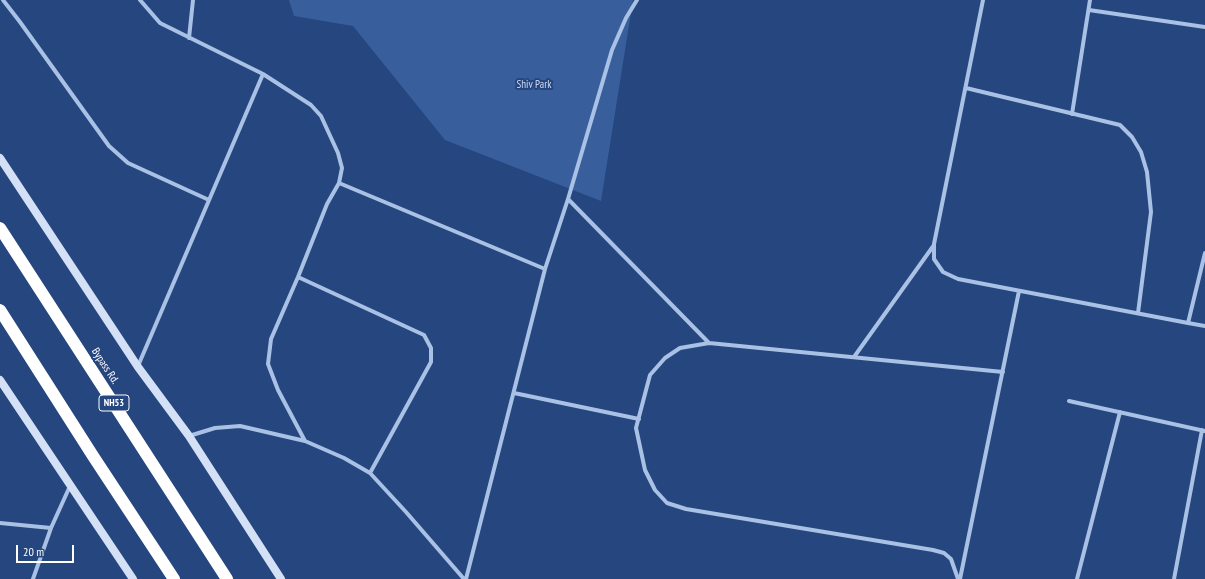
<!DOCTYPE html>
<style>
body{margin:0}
#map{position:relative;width:1205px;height:579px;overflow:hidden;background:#25467e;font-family:"PT Sans Narrow",sans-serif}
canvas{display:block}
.scale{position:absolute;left:16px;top:545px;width:58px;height:18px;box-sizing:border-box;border:2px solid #fff;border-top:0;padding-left:5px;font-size:12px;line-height:14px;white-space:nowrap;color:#fff;-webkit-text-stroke:3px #25467e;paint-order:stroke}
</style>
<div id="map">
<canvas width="1205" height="579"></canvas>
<div class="scale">20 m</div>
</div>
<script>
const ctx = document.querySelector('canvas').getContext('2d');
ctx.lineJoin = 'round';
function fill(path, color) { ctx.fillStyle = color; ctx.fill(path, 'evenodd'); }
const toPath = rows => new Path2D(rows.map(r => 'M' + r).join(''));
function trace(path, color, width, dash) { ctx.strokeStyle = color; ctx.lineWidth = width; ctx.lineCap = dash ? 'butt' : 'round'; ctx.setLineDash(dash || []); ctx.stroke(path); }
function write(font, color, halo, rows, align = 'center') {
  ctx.font = font + ' "PT Sans Narrow",sans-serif'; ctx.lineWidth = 4; ctx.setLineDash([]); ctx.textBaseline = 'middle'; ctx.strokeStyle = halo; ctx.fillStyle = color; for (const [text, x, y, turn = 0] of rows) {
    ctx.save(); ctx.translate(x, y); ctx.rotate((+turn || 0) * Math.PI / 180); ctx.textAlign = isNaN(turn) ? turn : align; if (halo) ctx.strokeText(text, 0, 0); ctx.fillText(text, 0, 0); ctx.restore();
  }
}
fill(toPath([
 [289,0,633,0,601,201,445,140,353,26,294,16]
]), '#385f9c');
trace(toPath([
 [3,0,20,22,109,146,128,163,209,200],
 [140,0,160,23,263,74,311,105,321,116,338,153,342,168,339,183,327,204,298,277,271,339,268,364,278,390,305,441],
 [983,0,934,244,934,259,943,272,958,279,1188,323],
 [1089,10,1205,27],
 [189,38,193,0],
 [966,88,1120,125,1132,137,1141,152,1147,172,1151,212,1138,313],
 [1072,114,1090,0],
 [339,183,545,269],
 [568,199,709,343],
 [1205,253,1188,323,1205,326],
 [298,277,424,335,431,348,431,362,370,473],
 [854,357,934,245],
 [138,366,263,74],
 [514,393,639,419],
 [1069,401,1205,431],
 [189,436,215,428,240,426,305,441,344,458,370,473,406,512,464,579],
 [0,523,51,528],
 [33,579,51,528,70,486],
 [466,579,545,269,568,199,612,50,626,18,637,0],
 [958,579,951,559,944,553,933,550,686,509,667,503,655,490,645,470,636,428,650,375,665,358,680,348,709,343,1003,372],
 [960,579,1019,291],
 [1077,579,1120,412],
 [1174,579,1202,430]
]), '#aac1e6', 4);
trace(toPath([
 [0,158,138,367,189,436,281,579],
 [0,380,133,579]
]), '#d4e0f5', 8);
trace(toPath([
 [0,228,227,579],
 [0,310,93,456,174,579]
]), '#fff', 12);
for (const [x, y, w] of [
 [114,403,30]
]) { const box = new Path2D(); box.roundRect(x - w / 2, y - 8, w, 16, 3); ctx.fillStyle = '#25467e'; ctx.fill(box); trace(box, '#fff', 1); }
write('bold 10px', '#fff', null, [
 ["NH53",114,403]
]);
write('11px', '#cdddf5', '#25467e', [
 ["Shiv Park",534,85]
]);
write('11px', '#fff', '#25467e', [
 ["Bypass Rd.",105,366,57]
]);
</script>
